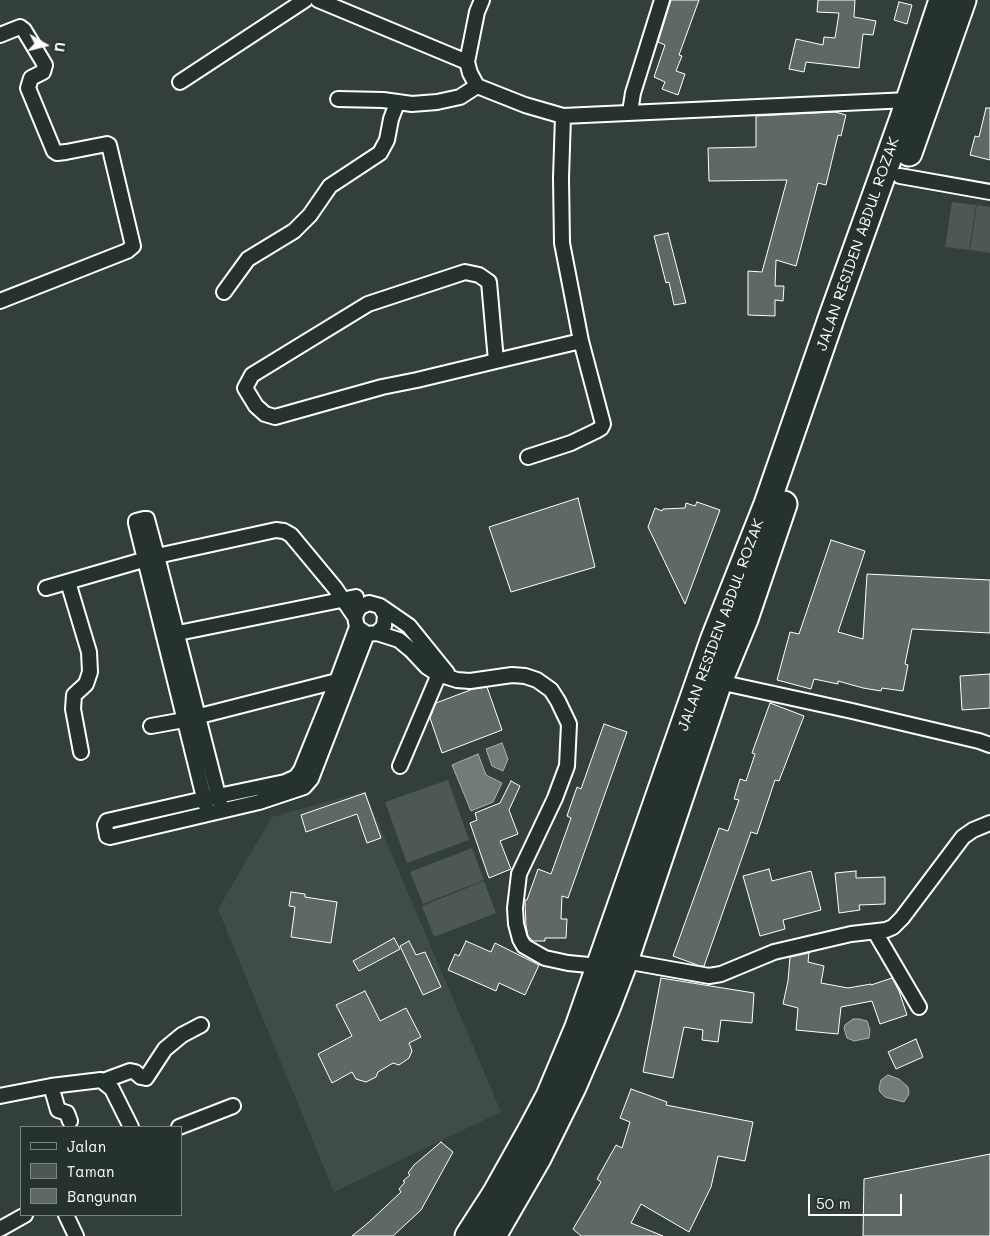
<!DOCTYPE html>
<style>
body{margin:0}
#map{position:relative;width:990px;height:1236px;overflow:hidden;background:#333f3a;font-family:Mali,sans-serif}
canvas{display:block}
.legend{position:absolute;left:20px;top:1126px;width:162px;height:90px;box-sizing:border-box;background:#26332d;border:1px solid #7d8581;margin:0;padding:6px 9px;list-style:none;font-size:15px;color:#fff}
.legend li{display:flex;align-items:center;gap:10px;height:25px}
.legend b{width:25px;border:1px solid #7d8581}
.north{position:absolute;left:20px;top:20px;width:50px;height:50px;-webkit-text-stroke:4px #26332d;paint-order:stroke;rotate:98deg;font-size:14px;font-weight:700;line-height:20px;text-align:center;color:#fff}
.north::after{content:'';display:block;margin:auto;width:18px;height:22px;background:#fff;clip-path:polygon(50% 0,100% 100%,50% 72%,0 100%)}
.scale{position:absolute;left:808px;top:1194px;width:94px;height:22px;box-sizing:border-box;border:2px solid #fff;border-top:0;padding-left:6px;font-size:15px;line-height:18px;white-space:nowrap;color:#fff;-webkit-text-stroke:4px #26332d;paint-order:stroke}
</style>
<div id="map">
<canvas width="990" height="1236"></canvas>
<ul class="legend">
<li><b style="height:6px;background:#26332d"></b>Jalan</li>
<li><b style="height:14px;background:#4d5853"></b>Taman</li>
<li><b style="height:14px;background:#5f6964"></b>Bangunan</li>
</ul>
<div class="north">U</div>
<div class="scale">50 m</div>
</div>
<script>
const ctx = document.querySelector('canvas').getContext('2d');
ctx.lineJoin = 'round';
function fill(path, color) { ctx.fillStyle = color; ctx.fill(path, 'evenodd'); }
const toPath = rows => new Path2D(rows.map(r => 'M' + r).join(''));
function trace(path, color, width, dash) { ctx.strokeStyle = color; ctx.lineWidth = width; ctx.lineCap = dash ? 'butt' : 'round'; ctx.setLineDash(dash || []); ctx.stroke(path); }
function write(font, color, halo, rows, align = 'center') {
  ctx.font = font + ' Mali,sans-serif'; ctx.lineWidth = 4.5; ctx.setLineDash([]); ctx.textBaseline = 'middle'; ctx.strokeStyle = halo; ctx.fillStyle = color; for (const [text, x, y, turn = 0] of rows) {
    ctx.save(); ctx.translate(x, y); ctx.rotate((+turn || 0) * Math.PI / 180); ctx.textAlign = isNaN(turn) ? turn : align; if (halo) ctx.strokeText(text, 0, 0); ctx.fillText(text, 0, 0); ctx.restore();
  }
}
fill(toPath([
 [365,791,501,1112,334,1192,218,909,272,817]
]), '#404c47');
fill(toPath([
 [952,202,976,205,969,250,945,247],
 [977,205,990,207,990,253,970,250],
 [448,780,469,840,407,863,385,802],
 [472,848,484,880,423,904,410,872],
 [484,881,496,913,434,937,422,906]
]), '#4d5853');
const water = toPath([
 [502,743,508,759,503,771,492,766,486,749,502,743],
 [478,754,486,775,502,783,493,802,471,811,452,765,478,754],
 [853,1019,859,1019,867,1021,870,1030,869,1038,854,1041,847,1038,844,1028,845,1025,853,1019],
 [888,1075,899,1079,908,1087,909,1094,904,1102,885,1097,880,1092,879,1088,881,1080,888,1075]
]);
fill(water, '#737b78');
trace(water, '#abb0ae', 1);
const building = toPath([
 [671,0,699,0,679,55,682,56,676,71,685,74,678,95,662,89,665,82,654,77,665,45,658,42,671,0],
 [818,0,855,0,854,17,876,21,873,35,863,34,859,68,806,62,804,72,789,69,796,39,823,45,824,37,835,38,839,13,817,12,818,0],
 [899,2,912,5,907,24,894,20,899,2],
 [986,108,990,108,990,160,970,155,975,136,979,137,986,108],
 [835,112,846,115,841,136,838,135,826,185,818,183,796,266,776,260,775,286,784,286,783,301,775,300,775,316,748,315,748,271,762,272,787,180,709,181,708,148,756,147,756,116,835,112],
 [668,233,686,303,674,305,669,282,666,283,654,236,668,233],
 [578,498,595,567,511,592,489,527,578,498],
 [697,502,720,510,685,604,648,527,655,508,662,511,663,509,685,508,686,503,695,506,697,502],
 [831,540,865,551,838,632,863,639,867,574,990,580,990,633,912,629,905,664,908,665,903,691,882,688,881,691,863,688,838,681,838,684,814,679,811,689,777,680,790,632,799,634,831,540],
 [990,674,990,708,962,710,960,676,990,674],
 [487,687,502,730,442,753,430,718,436,703,473,689,487,687],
 [770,703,804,716,779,781,775,780,757,834,751,832,704,966,700,966,673,956,719,828,728,831,739,800,734,799,740,779,746,781,755,754,752,753,770,703],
 [604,724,627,732,568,898,562,896,561,919,567,919,566,938,545,938,545,941,533,941,528,936,526,926,525,900,527,900,538,869,551,874,571,818,567,816,569,810,577,787,581,789,604,724],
 [511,781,520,786,509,810,518,834,500,841,511,869,489,878,470,823,477,820,475,813,500,803,511,781],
 [365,793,381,838,367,843,357,814,306,832,301,815,365,793],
 [769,869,772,881,811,871,821,910,783,920,785,929,760,936,743,876,769,869],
 [856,871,856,878,885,877,885,904,859,905,860,910,839,913,835,873,856,871],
 [291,892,305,894,305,897,337,902,331,943,291,937,295,907,289,906,291,892],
 [394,938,400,949,359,971,353,961,394,938],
 [409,941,416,955,425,952,441,987,423,995,400,946,409,941],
 [466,941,491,952,495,943,539,965,525,995,499,983,496,991,448,970,455,954,459,956,466,941],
 [809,953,808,962,824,966,821,983,848,988,871,984,871,985,892,978,899,991,907,1015,880,1024,872,1001,841,1007,838,1034,796,1030,798,1008,783,1004,788,981,790,957,809,953],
 [661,978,754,993,752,1023,721,1020,718,1042,702,1040,703,1030,684,1027,673,1078,643,1072,661,978],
 [365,991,380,1021,406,1008,421,1037,409,1043,412,1051,409,1058,399,1065,393,1063,378,1072,376,1077,366,1082,356,1079,352,1072,332,1083,318,1054,352,1036,336,1005,365,991],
 [916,1039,923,1057,896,1069,888,1052,916,1039],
 [631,1089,667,1102,666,1105,753,1122,745,1161,718,1156,711,1187,689,1232,641,1204,631,1223,663,1236,581,1236,573,1229,601,1182,597,1179,616,1145,622,1148,630,1122,620,1118,631,1089],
 [441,1142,453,1152,421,1210,393,1236,352,1236,369,1222,401,1192,399,1189,405,1182,403,1181,410,1175,408,1173,414,1165,441,1142],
 [990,1154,990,1236,863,1236,864,1179,990,1154]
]);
fill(building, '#5f6964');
trace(building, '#fff', 1);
const street = toPath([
 [318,0,467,62,470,73,477,86,525,105,563,116,909,100],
 [0,35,20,27,24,30,45,65,43,72,31,78,28,88,54,151,57,153,66,152,107,144,109,145,133,246,127,251,0,301],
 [467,62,477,12,482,0],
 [180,82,305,0],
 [338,99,383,100,412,104,437,102,460,97,477,86],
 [630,112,633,93,662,0],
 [900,176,990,192],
 [224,292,248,259,294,231,310,215,330,186,380,153,387,140,391,119,397,103],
 [496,361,489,282,479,275,465,272,368,304,252,375,245,388,256,406,265,414,275,417,382,387,417,380,496,361,581,341],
 [528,457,571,443,596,431,601,428,603,424,581,341,562,243,561,178,563,116],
 [68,582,89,652,90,672,86,684,74,695,73,709,81,752],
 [46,588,157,556,276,530,284,531,291,535,335,588,355,617],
 [380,606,409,626,447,673],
 [357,627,337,681,301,770,296,777,285,782,204,799,107,821,105,825,107,836,110,837,259,802,304,787,311,779,367,634],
 [178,633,356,597],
 [377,633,384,626,385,615,380,606,369,603,360,607,357,612,355,617,357,627,367,634,377,633,399,640,411,650,427,667,438,674,457,680,470,681,512,675,525,676,537,680,551,690,558,701,569,724,567,766,555,798,519,874,515,908,516,924,520,939,524,946,545,958,568,963,599,966],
 [719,682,852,711,979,741,990,745],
 [151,726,184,720,337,681],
 [400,766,442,667],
 [206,806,136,523,136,521,144,519,147,519,157,556,220,803],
 [875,932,919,1007],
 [625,961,709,976,721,974,774,952,851,934,886,930,893,927,902,918,963,837,973,830,990,823],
 [103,1081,130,1071,135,1072,141,1077,146,1078,165,1049,182,1035,201,1025],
 [51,1086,58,1110,67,1113,70,1121],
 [0,1096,51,1086,101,1080,112,1089,131,1127],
 [179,1127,233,1106],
 [66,1215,76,1236],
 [0,1229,25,1215]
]);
const highway = toPath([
 [909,153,963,0],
 [468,1236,495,1194,532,1128,549,1096,578,1027,714,638,767,504,832,316,903,118,942,0],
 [493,1236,538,1158,573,1087,607,1008,625,961,719,682,745,619,784,504]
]);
trace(street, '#fff', 18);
trace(highway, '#fff', 29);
trace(street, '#26332d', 14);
trace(highway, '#26332d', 25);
write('15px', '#fff', '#26332d', [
 ["JALAN RESIDEN ABDUL ROZAK",858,244,-71],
 ["JALAN RESIDEN ABDUL ROZAK",721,625,-70]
]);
</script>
